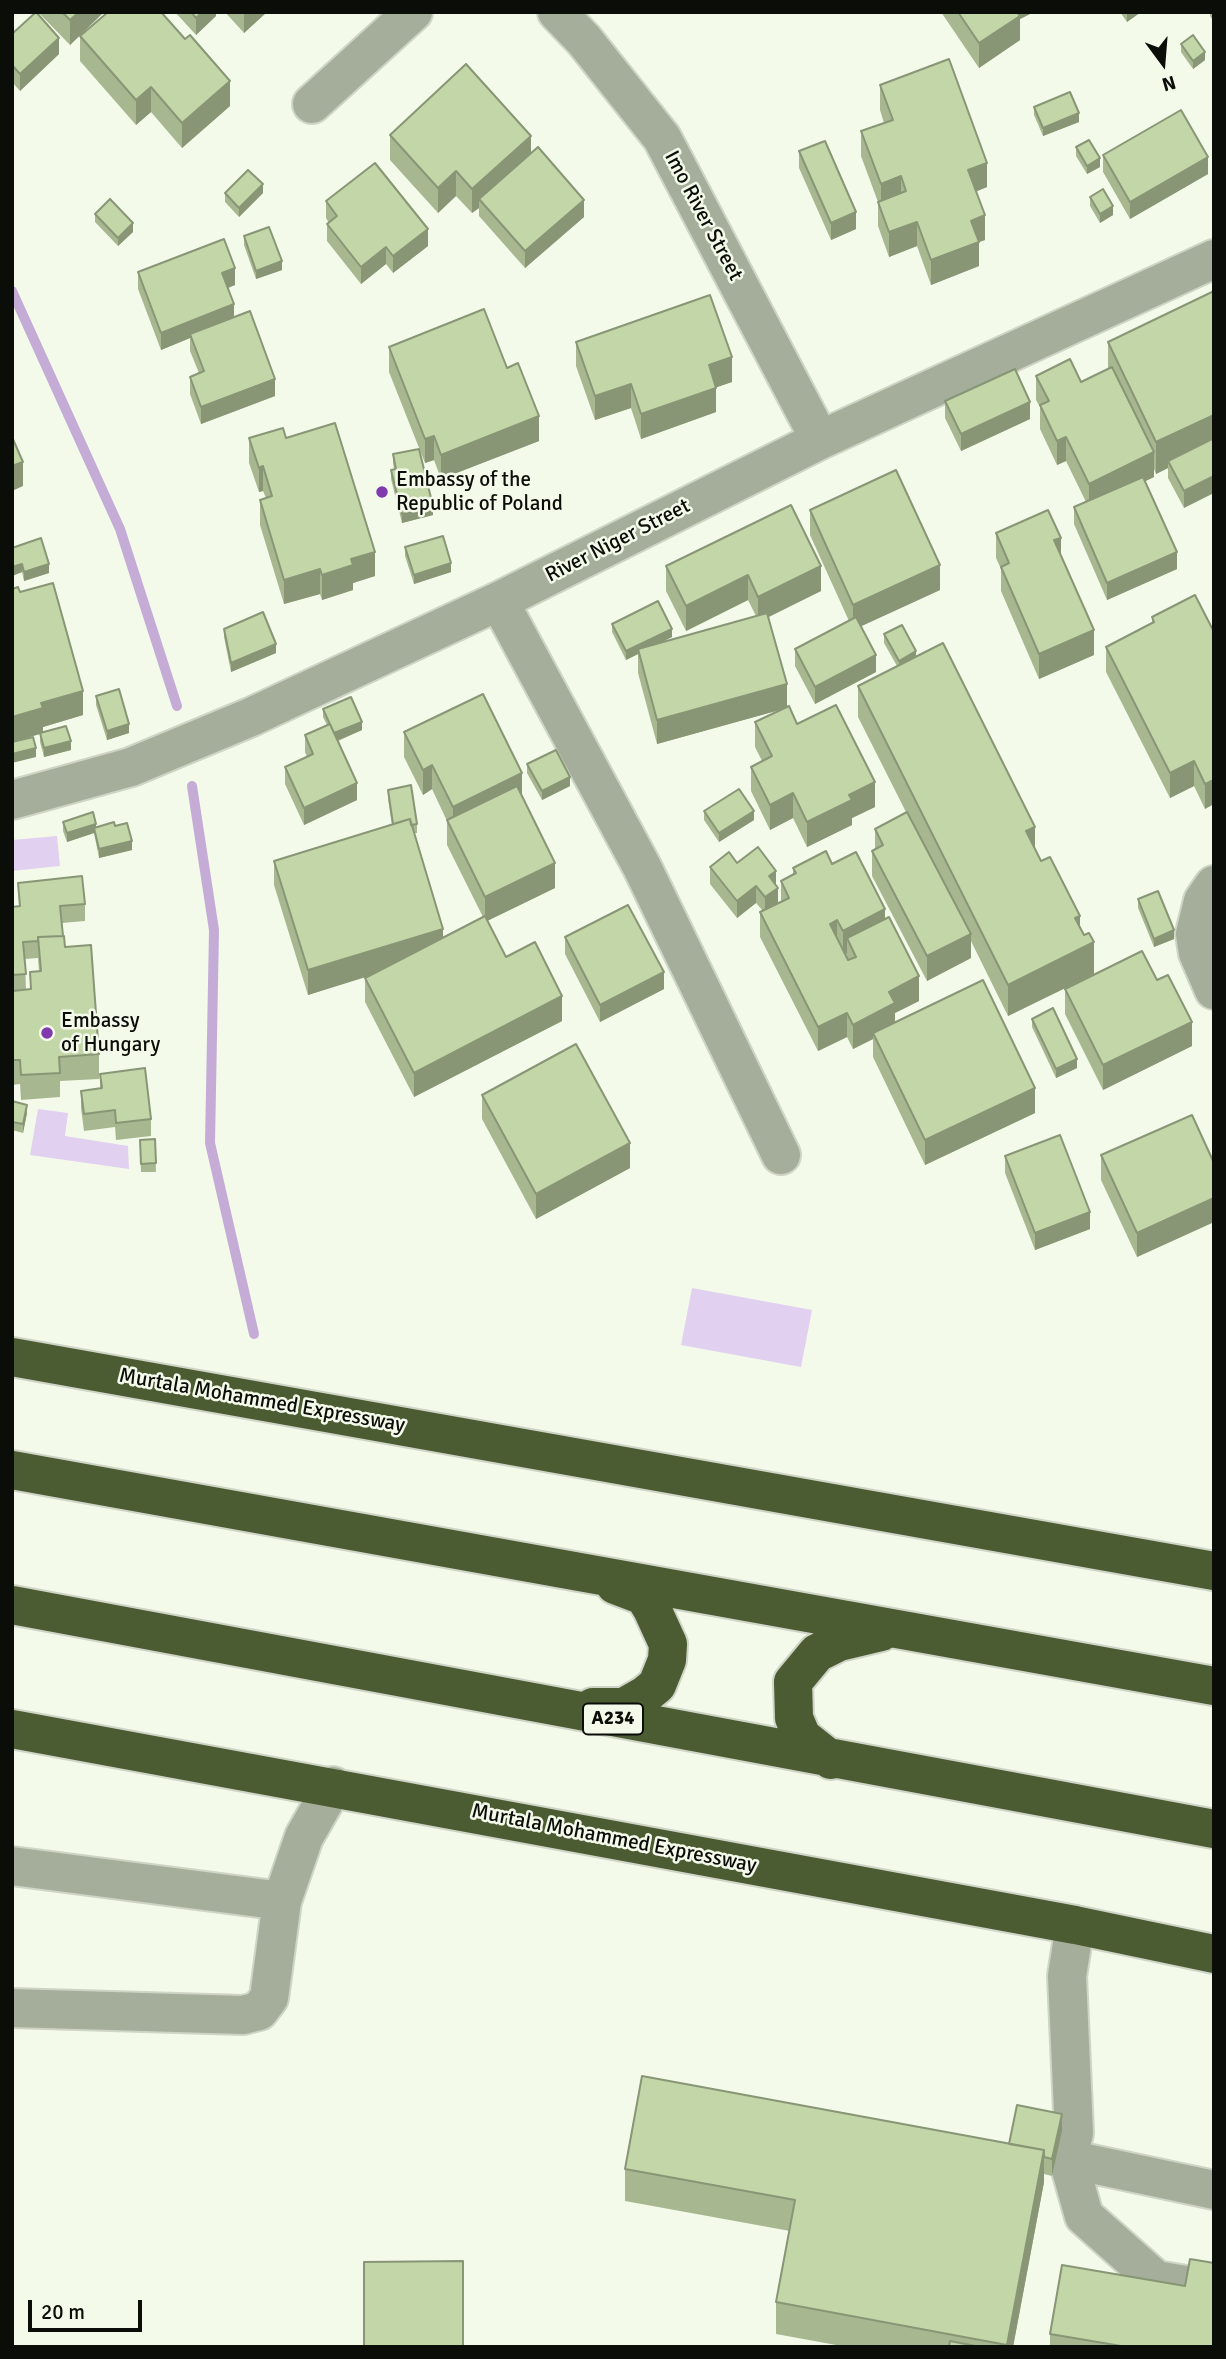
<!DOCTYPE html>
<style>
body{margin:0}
#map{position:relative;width:1226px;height:2359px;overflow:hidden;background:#f3faea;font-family:Signika,sans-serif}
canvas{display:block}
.frame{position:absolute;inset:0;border:14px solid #0b0d08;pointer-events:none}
.north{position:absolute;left:1128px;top:28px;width:70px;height:70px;-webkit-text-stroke:5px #f3faea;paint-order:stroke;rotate:164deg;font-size:19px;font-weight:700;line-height:28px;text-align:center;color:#0b0d08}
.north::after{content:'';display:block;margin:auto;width:24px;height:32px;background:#0b0d08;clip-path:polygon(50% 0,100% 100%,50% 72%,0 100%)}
.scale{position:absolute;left:28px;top:2300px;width:114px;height:32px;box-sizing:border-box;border:4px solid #0b0d08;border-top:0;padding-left:9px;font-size:21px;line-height:24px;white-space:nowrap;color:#0b0d08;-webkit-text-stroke:5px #f3faea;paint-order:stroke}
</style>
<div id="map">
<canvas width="1226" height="2359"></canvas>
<div class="frame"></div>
<div class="north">N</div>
<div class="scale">20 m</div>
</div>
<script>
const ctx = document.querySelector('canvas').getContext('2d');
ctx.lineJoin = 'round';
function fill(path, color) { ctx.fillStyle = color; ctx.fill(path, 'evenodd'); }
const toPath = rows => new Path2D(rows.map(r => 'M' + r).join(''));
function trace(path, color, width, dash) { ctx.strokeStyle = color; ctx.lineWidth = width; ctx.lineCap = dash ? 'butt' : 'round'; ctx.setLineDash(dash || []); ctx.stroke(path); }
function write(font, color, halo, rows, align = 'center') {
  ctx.font = font + ' Signika,sans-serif'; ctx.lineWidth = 5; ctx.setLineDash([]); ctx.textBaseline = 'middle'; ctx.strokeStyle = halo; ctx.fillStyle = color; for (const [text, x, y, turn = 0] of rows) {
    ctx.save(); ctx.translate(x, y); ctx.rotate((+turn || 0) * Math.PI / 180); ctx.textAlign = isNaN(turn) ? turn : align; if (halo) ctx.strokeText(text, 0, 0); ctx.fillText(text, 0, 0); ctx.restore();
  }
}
fill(toPath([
 [57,836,60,866,12,871,12,840],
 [38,1109,68,1113,65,1136,128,1146,129,1169,30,1155],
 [692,1288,812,1310,801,1367,681,1345]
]), '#e2d0f0');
trace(toPath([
 [12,291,120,529,177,706],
 [192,786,214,930,210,1143,254,1334]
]), '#c4acd7', 10);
const minor = toPath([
 [557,12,584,40,662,138,820,440],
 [312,104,413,12],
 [499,601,642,867,781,1155],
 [12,800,131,767,251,717,499,601,820,440,1214,259],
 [1214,885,1203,901,1195,934,1198,953,1214,990],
 [12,1866,282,1901],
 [1075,1925,1067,1976,1074,2133,1068,2159,1214,2190],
 [12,2008,243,2015,259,2011,269,1998,282,1901,304,1837,333,1786],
 [1068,2159,1084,2216,1156,2280,1214,2290]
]);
const highway = toPath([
 [12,1357,1214,1571],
 [12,1470,1214,1686],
 [12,1605,1214,1829],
 [593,1707,624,1707,645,1695,657,1685,667,1660,668,1644,652,1609,644,1596,615,1585],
 [12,1729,1075,1925,1214,1954],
 [831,1760,802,1737,794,1718,793,1682,817,1653,839,1642,881,1632]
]);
trace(minor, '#ced4c6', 42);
trace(highway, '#ced4c6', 42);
trace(minor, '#a5ae9a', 38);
trace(highway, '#4b5b32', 38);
fill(toPath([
 [38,12,104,12,70,45],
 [175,12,216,12,216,16,196,35],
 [225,12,267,12,244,33],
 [941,12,1034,12,1020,19,1020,40,979,68],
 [1120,12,1141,12,1127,22],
 [1210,12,1214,12,1214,22,1210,16],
 [12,34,59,54,20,91,12,82],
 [80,36,185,39,230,106,182,148,151,112,136,125,80,61],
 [1181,44,1205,60,1193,69,1181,52],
 [880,85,987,187,976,191,985,240,979,242,979,266,931,285,917,246,889,257,878,226,878,202,861,156,861,131,884,123,880,110],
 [1034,107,1079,122,1043,136,1034,115],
 [390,135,531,153,584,217,525,268,479,216,479,208,472,213,456,196,438,213,390,160],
 [1076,147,1100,167,1087,174,1076,156],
 [799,151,856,229,831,240,799,168],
 [1103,155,1208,174,1130,219,1103,172],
 [225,193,263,193,239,217,225,202],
 [1090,197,1113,215,1100,223,1090,206],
 [326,201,428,246,393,273,386,264,361,284,327,241,327,224,329,223,326,218],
 [95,214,133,232,118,246,95,222],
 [244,236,282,270,256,279,244,245],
 [138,272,235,285,228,288,234,317,275,396,201,424,190,394,190,377,199,373,190,351,190,338,161,350,138,289],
 [1214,291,1184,508,1168,478,1168,468,1156,474,1154,469,1154,477,1145,481,1177,569,1107,600,1074,524,1074,507,1086,502,1066,461,1057,465,1040,429,1040,407,1036,400,1036,376,1081,382,1108,369,1108,342],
 [576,342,732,382,716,387,716,412,641,439,631,408,595,420,576,366],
 [389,347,507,368,539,441,441,479,434,460,425,463,389,372],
 [945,401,1030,419,961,451,945,418],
 [249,438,286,438,375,576,353,583,353,590,322,600,320,594,284,604,260,525,260,500,266,498,263,491,259,492,249,463],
 [393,454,433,515,402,523,391,479,391,470,394,469,393,463],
 [791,505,821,591,769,617,787,707,797,724,875,807,852,818,852,825,807,847,793,818,770,830,751,791,751,767,762,761,755,747,755,722,779,710,657,744,638,673,638,654,626,660,612,632,612,624,672,637,664,641,756,616,748,600,686,631,666,591,666,566],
 [810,510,940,590,861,626,876,672,815,704,795,666,795,649,849,621,810,535],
 [996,533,1061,556,1094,655,1039,679,1001,591,1001,569,996,558],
 [41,538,49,573,24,581,22,572,12,576],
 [405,547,451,572,414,584,405,556],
 [1214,549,1214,569,1213,567,1213,550],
 [12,589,20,592,83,715,43,727,43,733,71,750,44,757,40,742,40,734,12,742],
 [1152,617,1214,632,1205,809,1194,786,1170,798,1106,672,1106,647,1152,623],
 [224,629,276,653,231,672,224,637],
 [884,634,916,656,1035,850,1080,928,1094,974,1008,1016,971,941,971,958,927,981,872,876,872,851,875,850,875,829,906,812,858,717,858,686,897,666,884,643],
 [96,696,129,733,107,740,96,705],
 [323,709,362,730,338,741,357,800,304,825,285,784,285,767,307,757,305,752,305,735,327,725,323,717],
 [404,732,522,797,555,888,487,921,506,957,562,1021,414,1097,365,1002,365,978,367,976,308,995,274,885,274,861,392,825,388,799,388,790,417,824,417,833,414,833,443,937,483,917,447,845,447,821,432,789,423,795,404,757],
 [527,764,570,786,542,800,527,773],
 [704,811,754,820,719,842,704,820],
 [63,822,96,827,115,826,132,850,99,858,94,833,67,842,63,831],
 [737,863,776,885,778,904,781,902,781,881,793,875,793,868,832,864,885,919,919,1001,895,1013,895,1022,1035,1113,925,1165,873,1057,873,1039,853,1049,847,1037,818,1051,760,937,760,912,763,911,756,903,737,918,710,884,710,867],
 [18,883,85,904,85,921,62,923,65,947,99,1054,99,1079,60,1081,60,1097,21,1100,20,1084,12,1085,12,907,19,906],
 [38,958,39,971,30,972,30,990,26,990,25,959],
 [1138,899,1174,939,1154,947,1138,908],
 [565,937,664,989,600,1022,565,954],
 [1065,989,1192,1046,1103,1090,1065,1014],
 [1032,1019,1077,1068,1056,1078,1032,1027],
 [100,1074,151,1119,151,1136,116,1140,115,1127,84,1131,81,1108,81,1091,100,1088],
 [482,1095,630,1168,536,1219,482,1119],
 [12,1101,27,1113,23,1133,12,1130],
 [155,1139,156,1172,141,1172,140,1140],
 [1101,1155,1214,1163,1214,1222,1137,1257,1101,1180],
 [1005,1156,1090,1229,1035,1250,1005,1173],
 [1062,2131,1052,2176,1044,2174,1044,2182,1013,2347,847,2347,776,2334,776,2302,790,2231,625,2201,625,2169,1009,2144],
 [1185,2286,1214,2347,1050,2347,1050,2334]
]), '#a7b890');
fill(toPath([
 [79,12,104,12,70,45,70,20],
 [202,12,216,12,216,16,196,35,196,18],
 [244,12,267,12,244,33],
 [1013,12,1034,12,1020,19,1020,40,979,68,979,43],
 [1128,12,1141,12,1127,22,1127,13],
 [59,38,59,54,20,91,20,74],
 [1205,52,1205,60,1193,69,1193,61],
 [230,81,230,106,182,148,182,123],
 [151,87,151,112,136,125,136,100],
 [1079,113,1079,122,1043,136,1043,128],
 [531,136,531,161,479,199,479,208,472,213,472,189],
 [1208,157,1208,174,1130,219,1130,202],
 [1100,158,1100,167,1087,174,1087,166],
 [987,163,987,187,968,195,968,170],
 [456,171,456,196,438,213,438,188],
 [901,176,901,201,881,209,881,184],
 [263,184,263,193,239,217,239,208],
 [584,200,584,217,525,268,525,251],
 [1113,206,1113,215,1100,223,1100,214],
 [856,212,856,229,831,240,831,223],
 [985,215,985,240,979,242,979,266,931,285,931,260,971,221],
 [917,222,917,246,889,257,889,232],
 [133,223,133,232,118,246,118,238],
 [428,229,428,246,393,273,393,256],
 [386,247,386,264,361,284,361,267],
 [282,261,282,270,256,279,256,271],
 [235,268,235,285,222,290,222,273],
 [234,304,234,321,190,334,190,338,161,350,161,333],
 [732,357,732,382,709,390,709,365],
 [275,379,275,396,201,424,201,407],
 [631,384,631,408,595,420,595,396],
 [716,388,716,412,641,439,641,414],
 [1030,402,1030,419,961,451,961,434],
 [1214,415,1214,446,1168,461,1168,468,1156,474,1156,442],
 [539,416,539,441,441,479,441,455],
 [434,436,434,460,425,463,425,439],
 [1066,437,1066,461,1057,465,1057,441],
 [1154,452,1154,477,1089,508,1089,484],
 [23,462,23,486,12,491,12,466],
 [263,466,263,491,259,492,259,468],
 [1214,476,1214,493,1184,508,1184,491],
 [433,506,433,515,402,523,402,514],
 [1061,538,1061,562,1054,540],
 [375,552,375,576,353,583,353,590,322,600,322,575,351,559],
 [1177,552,1177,569,1107,600,1107,583],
 [451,563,451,572,414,584,414,575],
 [22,564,22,572,12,576,12,567],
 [49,564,49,573,24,581,24,572],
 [940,565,940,590,853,630,853,605],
 [821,566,821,591,758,622,758,597],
 [320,569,320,594,284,604,284,580],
 [748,575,748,600,686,631,686,606],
 [672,629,672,637,639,653,638,649,638,654,626,660,626,651],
 [1094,630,1094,655,1039,679,1039,654],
 [276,644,276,653,231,672,231,663],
 [916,651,916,660,899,669,899,661],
 [876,655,876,672,815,704,815,687],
 [787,684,787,708,657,744,657,720],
 [83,691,83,715,43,727,43,733,12,742,12,717,41,703],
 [362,722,362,730,334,742,334,733],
 [129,724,129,733,107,740,107,731],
 [71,741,71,750,44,757,44,748],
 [36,748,36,757,12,763,12,754],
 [1194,761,1194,786,1170,798,1170,773],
 [432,765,432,789,423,795,423,770],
 [522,773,522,798,453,832,453,807],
 [570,777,570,786,542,800,542,791],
 [1214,780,1214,804,1205,809,1205,784],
 [875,782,875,807,852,818,852,825,807,847,807,822,849,795],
 [357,783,357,800,304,825,304,808],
 [793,793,793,818,770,830,770,805],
 [754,811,754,820,719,842,719,833],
 [96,824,96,832,94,828,94,833,67,842,67,833],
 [1035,827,1035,858,1026,831],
 [132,841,132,850,99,858,99,849],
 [555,863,555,888,485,922,485,897],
 [776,871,776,888,769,876],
 [756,886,756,903,737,918,737,901],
 [778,888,778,905,765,914,765,897],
 [885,909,885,934,847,938,847,953,843,955,843,931],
 [1080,916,1080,947,1075,918],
 [837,920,837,945,830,924],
 [443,929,443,953,308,995,308,970],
 [1174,930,1174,939,1154,947,1154,939],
 [971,934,971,958,927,981,927,956],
 [1094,942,1094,974,1008,1016,1008,985],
 [664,972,664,989,600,1022,600,1005],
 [919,976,919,1001,895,1013,895,1028,873,1033,873,1039,853,1049,853,1025,889,992],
 [562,996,562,1021,414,1097,414,1073],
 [847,1013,847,1037,818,1051,818,1027],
 [1192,1022,1192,1046,1103,1090,1103,1065],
 [1077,1059,1077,1068,1056,1078,1056,1069],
 [1035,1088,1035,1113,925,1165,925,1140],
 [27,1105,27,1113,23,1133,23,1124],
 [630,1143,630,1168,536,1219,536,1194],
 [1214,1198,1214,1222,1137,1257,1137,1233],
 [1090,1212,1090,1229,1035,1250,1035,1233],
 [1062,2114,1062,2131,1052,2176,1052,2159],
 [1044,2150,1044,2182,1013,2347,1007,2347]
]), '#889676');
const building = toPath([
 [36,12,59,38,20,74,12,65,12,34,36,12],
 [62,12,79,12,70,20,62,12],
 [108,12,161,12,185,39,190,35,230,81,182,123,151,87,136,100,80,36,108,12],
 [191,12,202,12,196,18,191,12],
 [958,12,1017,12,1020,16,979,43,958,12],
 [1193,35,1205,52,1193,61,1181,44,1193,35],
 [949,59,987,163,968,170,985,215,971,221,979,242,931,260,917,222,889,232,878,202,906,191,901,176,881,184,861,131,893,120,880,85,949,59],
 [466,64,531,136,472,189,456,171,438,188,390,135,466,64],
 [1070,92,1079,113,1043,128,1034,107,1070,92],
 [1181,110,1208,157,1130,202,1103,155,1181,110],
 [1089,140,1100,158,1087,166,1076,147,1089,140],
 [825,141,856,212,831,223,799,151,825,141],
 [538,147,584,200,525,251,479,199,538,147],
 [375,163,428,229,393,256,386,247,361,267,327,224,337,216,326,201,375,163],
 [248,170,263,184,239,208,225,193,248,170],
 [1103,189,1113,206,1100,214,1090,197,1103,189],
 [110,199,133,223,118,238,95,214,110,199],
 [269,227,282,261,256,271,244,236,269,227],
 [224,239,235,268,222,273,234,304,161,333,138,272,224,239],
 [1214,291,1214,415,1156,442,1108,342,1214,291],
 [710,295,732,357,709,365,716,388,641,414,631,384,595,396,576,342,710,295],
 [484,309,507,368,518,363,539,416,441,455,434,436,425,439,389,347,484,309],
 [250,311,275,379,201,407,190,377,204,371,190,334,250,311],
 [1070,359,1081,382,1112,367,1154,452,1089,484,1066,437,1057,441,1040,405,1049,401,1036,376,1070,359],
 [1015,369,1030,402,961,434,945,401,1015,369],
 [335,423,375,552,351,559,353,565,322,575,320,569,284,580,260,500,272,496,263,466,259,468,249,438,283,428,286,438,335,423],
 [12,437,23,462,12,466,12,437],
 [1214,438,1214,476,1184,491,1168,461,1214,438],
 [419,449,433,506,402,514,391,470,396,469,393,454,419,449],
 [896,470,940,565,853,605,810,510,896,470],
 [1143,477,1177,552,1107,583,1074,507,1143,477],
 [791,505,821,566,758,597,748,575,686,606,666,566,791,505],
 [1048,510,1061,538,1054,540,1094,630,1039,654,1001,567,1009,563,996,533,1048,510],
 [443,536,451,563,414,575,405,547,443,536],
 [41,538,49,564,24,572,22,564,12,567,12,548,41,538],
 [53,583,83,691,41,703,43,708,12,717,12,589,18,587,20,592,53,583],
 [1195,595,1214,632,1214,780,1205,784,1194,761,1170,773,1106,647,1154,622,1152,617,1195,595],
 [658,601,672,629,626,651,612,624,658,601],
 [263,612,276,644,231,663,224,629,263,612],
 [767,613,787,684,657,720,638,649,767,613],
 [856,617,876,655,815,687,795,649,856,617],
 [902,625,916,651,899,661,884,634,902,625],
 [943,643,1035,827,1026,831,1041,861,1050,857,1080,916,1075,918,1084,935,1089,933,1094,942,1008,985,858,686,943,643],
 [119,689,129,724,107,731,96,696,119,689],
 [483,694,522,773,453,807,432,765,423,770,404,732,483,694],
 [351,697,362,722,334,733,323,709,351,697],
 [836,705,875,782,849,795,852,800,807,822,793,793,770,805,751,767,772,756,755,722,789,706,797,724,836,705],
 [330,724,357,783,304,808,285,767,313,754,305,735,330,724],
 [66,726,71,741,44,748,40,733,66,726],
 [33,737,36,748,12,754,12,742,33,737],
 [556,750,570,777,542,791,527,764,556,750],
 [411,785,417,824,411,825,410,819,393,824,388,790,411,785],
 [517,786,555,863,485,897,447,820,517,786],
 [739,789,754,811,719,833,704,811,739,789],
 [93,812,96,824,67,833,63,822,93,812],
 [907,812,971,934,927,956,872,851,883,845,875,829,907,812],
 [410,819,443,929,308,970,274,861,410,819],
 [114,822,115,826,127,823,132,841,99,849,94,828,114,822],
 [758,847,776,871,769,876,778,888,765,897,756,886,737,901,710,867,729,852,737,863,758,847],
 [826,851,832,864,856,852,885,909,843,931,837,920,830,924,848,960,856,957,847,938,889,917,919,976,889,992,895,1003,853,1025,847,1013,818,1027,760,912,789,898,781,881,796,873,793,868,826,851],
 [82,876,85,904,60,906,63,936,38,937,38,941,23,942,26,974,12,975,12,907,20,906,18,883,82,876],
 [1158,891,1174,930,1154,939,1138,899,1158,891],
 [628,905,664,972,600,1005,565,937,628,905],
 [485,916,506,957,535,942,562,996,414,1073,365,978,485,916],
 [64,936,65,947,91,945,99,1054,59,1057,60,1073,21,1075,20,1060,12,1060,12,975,13,991,31,989,30,972,41,971,38,937,64,936],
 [1142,951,1157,980,1168,975,1192,1022,1103,1065,1065,989,1142,951],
 [983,980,1035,1088,925,1140,873,1033,983,980],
 [1053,1008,1077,1059,1056,1069,1032,1019,1053,1008],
 [576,1044,630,1143,536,1194,482,1095,576,1044],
 [145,1068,151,1119,116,1123,115,1110,84,1114,81,1091,102,1088,100,1074,145,1068],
 [12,1101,27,1105,23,1124,12,1122,12,1101],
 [1192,1115,1214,1163,1214,1198,1137,1233,1101,1155,1192,1115],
 [1060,1135,1090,1212,1035,1233,1005,1156,1060,1135],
 [155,1139,156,1163,141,1164,140,1140,155,1139],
 [642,2076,1044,2150,1007,2345,776,2302,795,2200,625,2169,642,2076],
 [1017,2105,1062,2114,1052,2159,1044,2157,1044,2150,1009,2144,1017,2105],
 [1190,2259,1214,2263,1214,2347,1127,2347,1050,2334,1062,2265,1185,2286,1190,2259],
 [463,2261,463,2347,364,2347,364,2262,463,2261],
 [950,2341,981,2347,949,2347,950,2341]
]);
fill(building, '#c2d6a8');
trace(building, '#889676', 2);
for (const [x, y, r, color] of [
 [382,492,7,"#813aad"],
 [47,1033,7,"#813aad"]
]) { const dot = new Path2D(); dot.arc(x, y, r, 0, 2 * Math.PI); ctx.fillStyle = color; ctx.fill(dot); trace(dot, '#f3faea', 2.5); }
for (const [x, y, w] of [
 [613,1719,60]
]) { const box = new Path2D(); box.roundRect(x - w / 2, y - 15.5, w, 31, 5); ctx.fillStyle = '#f3faea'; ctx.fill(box); trace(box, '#0b0d08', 2); }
write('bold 19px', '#0b0d08', null, [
 ["A234",613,1719]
]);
write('21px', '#0b0d08', '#f3faea', [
 ["Imo River Street",703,216,62],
 ["River Niger Street",618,541,-27],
 ["Murtala Mohammed Expressway",262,1401,10],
 ["Murtala Mohammed Expressway",614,1839,11]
]);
write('21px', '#0b0d08', '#f3faea', [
 ["Embassy of the",396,480],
 ["Republic of Poland",396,504],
 ["Embassy",61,1021],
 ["of Hungary",61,1045]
], 'left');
</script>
